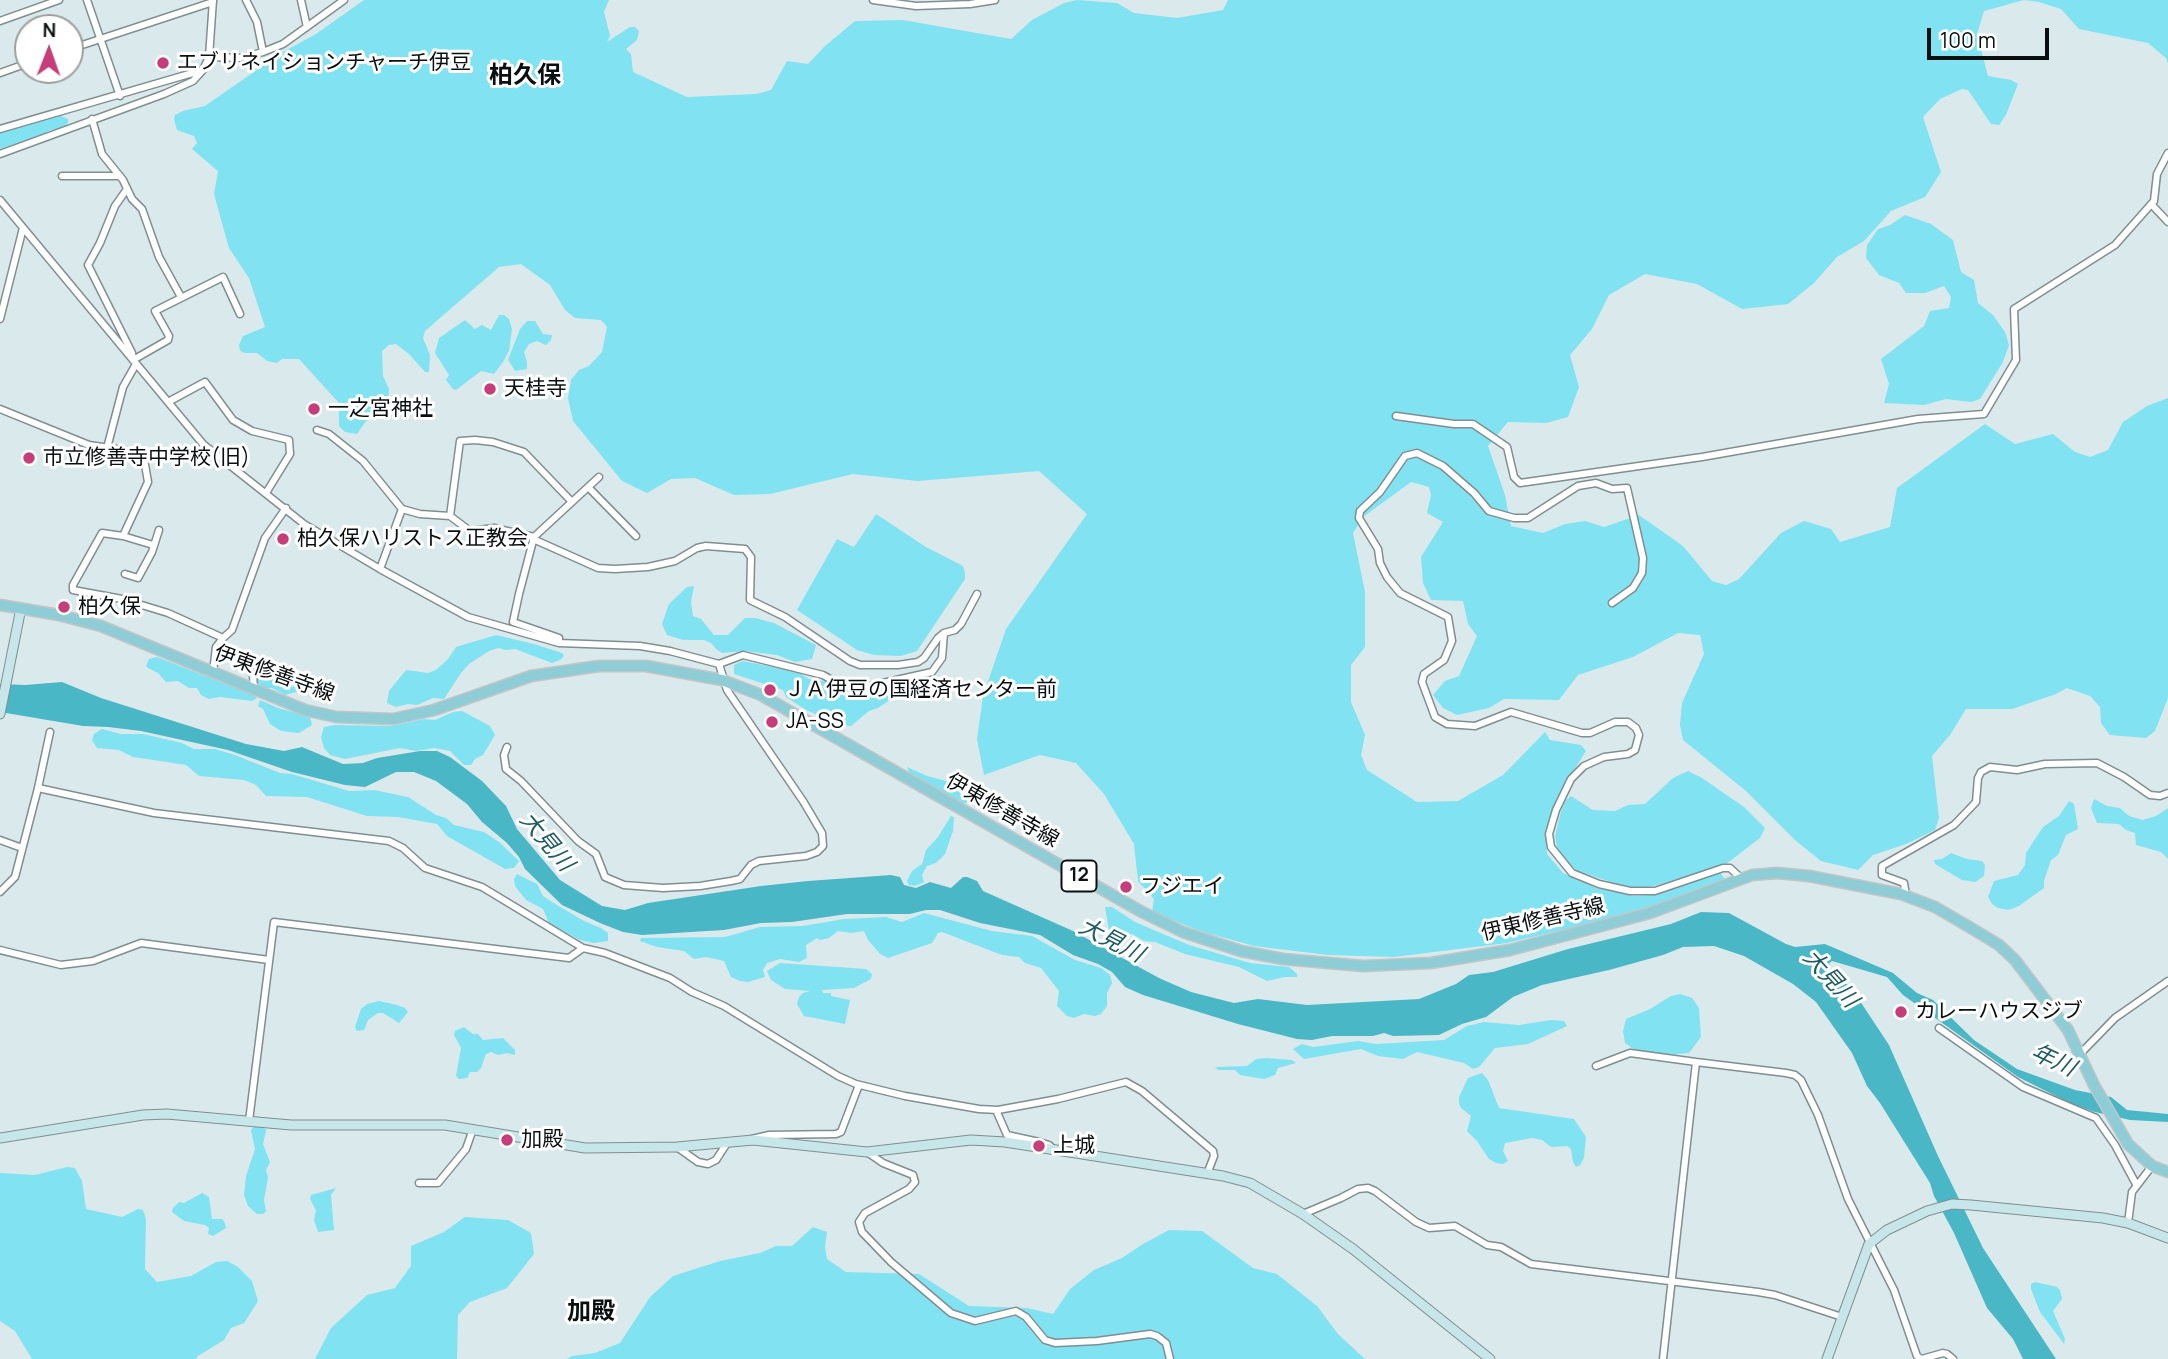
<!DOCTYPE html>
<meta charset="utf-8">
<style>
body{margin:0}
#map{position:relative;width:2168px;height:1359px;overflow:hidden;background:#daeaec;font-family:Manrope,sans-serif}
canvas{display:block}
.north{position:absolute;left:14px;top:14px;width:70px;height:70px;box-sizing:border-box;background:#fff;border:2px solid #9d9f9f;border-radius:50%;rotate:1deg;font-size:19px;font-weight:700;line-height:28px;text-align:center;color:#0a0f10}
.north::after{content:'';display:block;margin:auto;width:24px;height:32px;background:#c63e79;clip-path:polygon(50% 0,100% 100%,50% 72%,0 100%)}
.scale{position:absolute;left:1927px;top:28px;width:122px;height:32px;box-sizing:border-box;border:4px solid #0a0f10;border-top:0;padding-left:9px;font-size:21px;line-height:24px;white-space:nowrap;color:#0a0f10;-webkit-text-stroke:5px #fff;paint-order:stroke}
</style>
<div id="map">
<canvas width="2168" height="1359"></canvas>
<div class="north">N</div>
<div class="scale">100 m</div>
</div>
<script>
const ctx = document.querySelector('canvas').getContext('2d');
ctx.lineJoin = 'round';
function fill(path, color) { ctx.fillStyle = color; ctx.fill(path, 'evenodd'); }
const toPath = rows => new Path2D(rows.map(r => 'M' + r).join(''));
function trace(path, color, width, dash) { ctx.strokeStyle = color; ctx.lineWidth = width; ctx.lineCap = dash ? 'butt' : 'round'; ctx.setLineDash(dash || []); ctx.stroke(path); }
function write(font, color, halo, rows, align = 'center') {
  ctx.font = font + ' Manrope,"Noto Sans JP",sans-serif'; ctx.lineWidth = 6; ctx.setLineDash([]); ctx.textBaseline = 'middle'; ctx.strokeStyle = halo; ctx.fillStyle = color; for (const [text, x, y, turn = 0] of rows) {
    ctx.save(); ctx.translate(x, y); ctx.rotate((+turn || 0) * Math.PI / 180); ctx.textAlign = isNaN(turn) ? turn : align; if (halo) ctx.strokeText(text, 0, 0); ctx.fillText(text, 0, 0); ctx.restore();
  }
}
fill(toPath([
 [364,0,609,0,604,12,610,36,607,42,630,27,635,27,639,31,637,40,626,49,631,54,633,72,687,97,756,94,771,90,787,61,808,64,825,46,855,21,903,20,1011,39,1032,20,1064,3,1077,0,1117,3,1134,13,1177,18,1223,10,1228,0,2168,0,2168,64,2166,58,2148,43,2079,29,2061,9,2039,2,2024,0,1984,11,1977,34,1988,76,2011,80,2018,84,2006,115,1999,125,1991,124,1968,90,1962,89,1940,99,1923,117,1941,172,1925,197,1891,211,1864,241,1837,257,1814,283,1788,304,1742,309,1697,284,1645,274,1609,295,1592,329,1570,355,1579,387,1568,417,1546,423,1508,422,1488,446,1505,495,1511,526,1543,533,1565,524,1585,521,1604,527,1639,515,1683,546,1712,581,1726,585,1739,579,1781,533,1804,521,1831,529,1840,542,1890,527,1897,488,1985,424,2015,444,2053,434,2075,452,2090,457,2108,450,2123,422,2147,406,2168,398,2168,698,2155,731,2146,738,2110,735,2101,723,2100,707,2090,696,2067,688,2056,694,2012,709,1966,709,1950,735,1932,756,1939,818,1935,830,1906,844,1873,855,1858,870,1821,861,1795,840,1746,791,1683,740,1680,725,1682,703,1704,654,1700,635,1678,633,1633,657,1578,675,1559,700,1504,699,1489,708,1457,715,1443,708,1433,695,1445,681,1459,676,1477,636,1468,624,1463,601,1431,600,1423,583,1421,557,1443,522,1427,513,1431,495,1429,487,1411,482,1363,517,1353,533,1365,592,1365,647,1351,665,1351,702,1365,735,1361,755,1367,770,1417,802,1458,801,1503,775,1545,732,1550,740,1581,745,1586,751,1564,786,1546,833,1547,854,1563,873,1596,888,1634,896,1652,895,1720,873,1725,879,1637,912,1507,943,1394,957,1328,955,1254,946,1200,931,1152,912,1154,899,1138,881,1134,844,1104,794,1076,763,1040,755,984,775,977,739,983,696,1006,629,1087,514,1039,471,918,481,853,474,770,494,734,495,695,478,671,479,647,493,622,481,573,421,568,398,571,380,579,370,589,366,602,352,607,327,601,320,575,318,565,310,550,285,521,264,499,267,425,331,423,338,430,355,429,372,425,372,409,354,396,344,389,345,382,351,383,376,389,389,388,402,382,413,366,421,357,434,345,432,339,426,339,403,299,359,282,359,277,363,267,361,257,353,245,353,240,351,239,345,243,336,265,327,249,278,229,248,225,234,214,194,218,171,192,149,197,143,194,136,177,130,174,119,175,115,183,111,205,106,281,53,316,34],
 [59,115,68,119,68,123,63,128,50,130,42,135,0,149,0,132],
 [1905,215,1931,224,1953,240,1961,272,1974,280,1978,303,1993,315,2005,332,2009,345,2003,362,1980,399,1971,402,1946,399,1924,405,1884,403,1889,384,1881,359,1924,326,1930,311,1949,308,1951,297,1944,286,1925,293,1906,293,1899,283,1879,275,1866,258,1867,245,1878,229,1890,225],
 [499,315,504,315,509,319,512,329,509,351,503,362,494,374,481,371,456,390,453,389,446,380,449,375,435,353,439,338,465,320,475,329,482,325,491,330],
 [527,321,535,321,543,334,552,335,551,340,546,345,537,341,529,344,524,352,527,362,527,369,515,371,508,360,520,329],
 [876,514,926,547,963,566,965,573,965,579,917,651,901,656,874,655,857,650,797,610,837,539,854,547],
 [694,586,691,602,693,616,701,619,714,635,728,635,745,618,755,618,774,623,816,645,812,659,795,662,777,655,745,651,722,653,716,649,711,643,704,640,683,640,667,635,662,624,669,604,687,587],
 [496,635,534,644,562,653,564,656,560,660,552,663,515,649,506,650,498,648,489,651,469,664,461,673,444,699,433,698,417,705,408,704,396,707,387,703,389,691,406,670,428,673,436,670,448,659,456,647],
 [157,657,254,695,257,698,252,701,220,697,209,699,201,695,197,688,189,688,178,681,166,682,158,673,148,668,146,666,149,659],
 [743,661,798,672,809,679,829,682,845,690,886,690,894,697,878,708,869,711,851,726,841,725,806,710,786,697,783,690,734,674,734,665],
 [263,662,270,675,282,677,290,687,301,686,307,687,307,689,285,695,272,688,262,688,258,685,255,674,258,672,260,663],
 [260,700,278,708,310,717,312,725,299,733,281,731,270,724,263,709,258,706],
 [462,711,490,726,495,735,483,755,475,759,471,765,464,765,450,751,434,748,416,751,400,748,345,759,330,755,324,748,321,737,324,727,335,725,391,726,424,719,435,720,453,712],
 [102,729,121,734,143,734,182,743,194,749,215,749,235,755,280,773,292,774,349,791,374,790,408,797,436,815,446,818,454,825,484,832,499,842,519,861,514,868,505,869,447,836,437,824,398,817,367,816,307,797,266,796,256,785,244,780,199,776,186,765,133,757,119,750,97,748,92,740,94,734],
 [907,767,927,776,969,787,977,793,969,803,961,803,918,778,909,772],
 [1688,771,1702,778,1744,807,1765,828,1760,838,1726,864,1662,884,1643,888,1623,886,1578,871,1567,862,1557,848,1555,836,1561,811,1566,800,1571,796,1593,810,1615,811,1628,805,1645,804,1673,778],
 [2094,799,2107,806,2120,808,2129,816,2143,820,2156,816,2168,808,2168,859,2161,852,2136,845,2135,833,2126,830,2119,824,2097,823,2091,808],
 [2069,801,2074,804,2078,829,2066,835,2058,855,2051,860,2044,881,2044,888,2019,906,2008,910,1998,908,1992,904,1988,897,1994,881,2018,875,2025,865,2026,853,2043,827,2059,816],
 [951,816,954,817,953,831,945,854,936,863,927,866,922,875,924,882,915,886,909,885,907,881,912,871,922,864,926,850,938,837],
 [1951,853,1967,859,1982,861,1985,865,1984,876,1975,882,1962,880,1935,864,1934,860,1942,859],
 [517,874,537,884,543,896,552,902,584,921,601,928,608,933,608,941,594,943,580,940,549,923,543,909,526,900,515,886,514,879],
 [1105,907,1112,907,1135,922,1189,945,1250,963,1289,967,1297,974,1297,977,1285,977,1267,981,1239,967,1185,954,1155,942,1144,941,1132,934,1119,936,1109,931],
 [924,913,992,931,1032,936,1075,960,1101,968,1110,975,1112,983,1107,993,1107,1006,1101,1014,1095,1016,1084,1014,1074,1018,1067,1016,1057,1006,1059,991,1041,968,1025,963,1019,957,1002,955,942,932,938,933,932,943,888,958,880,954,868,940,864,931,851,933,838,931,829,938,820,940,817,938,806,945,807,958,799,962,780,959,767,963,763,970,765,977,748,982,740,981,731,977,724,961,706,957,694,959,684,951,657,947,640,941,641,938,725,937,760,927,803,926,844,919,886,917,902,922],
 [780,963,866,969,872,974,871,979,854,988,822,990,823,993,831,993,831,996,850,1000,845,1024,804,1016,797,1004,799,997,803,993,810,991,785,989,771,980,767,971],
 [1680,994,1692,998,1699,1008,1701,1037,1689,1053,1669,1055,1633,1049,1625,1043,1623,1031,1626,1019,1650,1009,1671,996],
 [379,1001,397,1005,405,1008,408,1012,399,1023,383,1013,378,1013,368,1020,364,1030,357,1031,355,1027,361,1009,367,1004],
 [1551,1020,1564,1021,1567,1026,1528,1044,1495,1048,1479,1067,1473,1069,1464,1063,1417,1052,1403,1059,1378,1056,1361,1049,1304,1059,1293,1049,1302,1044,1313,1047,1358,1041,1376,1044,1444,1040,1467,1026,1484,1022,1519,1025],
 [464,1027,473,1034,478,1034,483,1040,503,1038,515,1050,515,1055,507,1053,498,1055,491,1052,486,1054,481,1068,477,1072,470,1072,467,1078,459,1079,456,1076,461,1048,454,1035,455,1031],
 [1267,1058,1292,1060,1296,1063,1278,1068,1275,1075,1264,1079,1240,1075,1235,1070,1218,1070,1215,1067,1247,1066,1256,1059],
 [1482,1073,1488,1080,1499,1108,1574,1119,1586,1137,1584,1158,1580,1165,1576,1167,1573,1162,1571,1149,1567,1146,1551,1147,1542,1140,1532,1138,1505,1143,1503,1151,1508,1161,1503,1164,1496,1163,1489,1159,1477,1141,1467,1131,1471,1116,1461,1108,1459,1103,1459,1097,1468,1078],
 [261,1125,266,1130,263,1144,270,1162,266,1170,268,1178,264,1200,266,1211,263,1214,257,1214,248,1206,244,1195,246,1176,255,1149,251,1130,254,1126],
 [67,1167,75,1168,82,1181,86,1209,122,1217,138,1209,143,1210,146,1219,145,1269,157,1282,191,1276,216,1262,227,1261,238,1267,252,1281,258,1301,244,1323,231,1328,224,1340,198,1356,196,1359,32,1359,15,1331,0,1321,0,1173,35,1175],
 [336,1188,331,1195,334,1230,318,1232,314,1220,316,1210,310,1199,311,1195],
 [202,1193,209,1197,212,1219,222,1219,224,1221,226,1228,213,1236,208,1234,209,1228,205,1225,184,1221,172,1212,173,1208,179,1202,184,1203],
 [465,1217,508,1220,531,1233,534,1254,507,1288,470,1302,458,1315,457,1359,315,1359,331,1328,367,1295,395,1288,411,1266,411,1246,444,1232],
 [813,1227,827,1232,825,1247,827,1259,846,1272,919,1274,969,1306,1027,1308,1053,1314,1070,1289,1094,1270,1122,1258,1143,1244,1169,1230,1202,1231,1253,1268,1277,1274,1317,1306,1338,1334,1365,1359,567,1359,572,1356,595,1353,620,1343,650,1297,673,1276,720,1261,760,1253,776,1246,792,1246],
 [2035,1282,2057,1287,2060,1290,2062,1299,2053,1311,2065,1339,2064,1344,2040,1312,2031,1289,2031,1284]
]), '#81e2f1');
fill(toPath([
 [62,682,101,698,246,744,284,751,302,747,343,764,363,763,377,758,420,751,437,751,450,757,482,781,506,806,517,829,560,880,602,906,625,910,648,903,761,886,808,881,891,875,900,877,904,885,916,888,930,882,951,888,963,877,967,877,977,881,983,891,1073,931,1159,978,1191,992,1234,1003,1258,999,1307,1005,1419,999,1456,984,1469,975,1493,972,1568,949,1671,924,1701,912,1729,913,1786,944,1795,947,1825,944,1893,973,1917,993,1933,1000,1974,1040,2017,1069,2075,1090,2111,1097,2127,1110,2168,1114,2168,1122,2130,1120,2095,1112,2070,1103,2018,1077,1903,995,1887,977,1832,961,1829,963,1832,970,1852,989,1889,1045,1938,1156,1983,1248,2056,1359,2023,1359,2013,1339,1987,1308,1954,1233,1934,1196,1930,1183,1880,1103,1867,1086,1852,1053,1816,1002,1793,984,1744,956,1714,946,1683,947,1663,955,1609,970,1542,985,1513,997,1486,1017,1462,1024,1439,1035,1393,1036,1384,1033,1373,1036,1332,1036,1312,1040,1297,1039,1238,1024,1143,995,1125,987,1112,972,1098,964,1073,955,1040,935,980,923,940,910,926,910,910,914,847,914,792,922,761,923,724,930,642,935,623,932,600,923,562,905,525,869,519,857,507,843,482,822,467,804,436,781,414,772,396,772,365,787,345,785,292,772,228,750,141,731,108,727,83,726,0,712,0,684,25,685]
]), '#4ab7c6');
const street = toPath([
 [87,0,120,96],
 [301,0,307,27],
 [873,0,916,6,970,4,995,0],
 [0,21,59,0],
 [70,49,213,2],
 [263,52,283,44,344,0],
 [209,57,240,58,263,52,257,22,246,0],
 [0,73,28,63],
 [92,119,102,154,123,180,132,199,142,209,159,257,181,297],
 [0,129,203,70],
 [0,154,164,94,193,81,203,70,209,57,213,0],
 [62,176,120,176],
 [127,189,115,206,100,243,88,265,132,353,133,360,168,340,169,336,155,311,223,277,240,314],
 [0,200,203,444,304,524,380,569,468,617,559,643,640,646,670,651,719,664,727,690,803,801,822,833,823,846,817,852,806,856,759,861,751,865,740,879,731,881,700,886,663,888,624,885,605,877,596,854,578,841,521,781,506,769,504,755,507,747],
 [2152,205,2168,222],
 [0,319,23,228],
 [168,402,205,382,233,420,252,431,289,440,290,454,266,493],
 [0,409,89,445,143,453,148,482,123,536,102,533,73,585,73,590,122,599,168,613,223,638,232,630,265,538,286,508],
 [1396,416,1454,424,1473,424,1507,447,1514,477,1520,483,1702,457,1918,419,1984,414,2016,360,2014,309,2115,245,2154,201,2157,174,2168,153],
 [317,430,329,434,363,461,402,509],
 [107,448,123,387,136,364],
 [588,487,636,536],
 [450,516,470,531,494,528,534,537],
 [123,536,153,545],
 [533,539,598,568,615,569,648,567,675,561,697,548,706,546,745,549,751,557,750,600,785,617,850,661,860,665,898,665,918,662,924,658,938,638,944,633,955,630,961,624,977,594],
 [380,569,402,509,420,514,450,516,460,441,475,440,493,442,524,452,572,502],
 [125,574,138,578,152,552,159,530],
 [1612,603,1633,588,1642,573,1643,558,1627,488,1612,489,1596,483,1578,486,1528,518,1514,518,1489,511,1474,493,1443,466,1417,453,1405,456,1380,492,1360,511,1359,518,1378,549,1380,563,1387,577,1400,593,1448,617,1452,641,1444,660,1424,674,1422,682,1435,717,1447,724,1475,726,1511,712,1582,733,1590,733,1615,722,1628,722,1636,728,1639,735,1635,750,1628,754,1604,757,1584,766,1571,779,1556,810,1549,834,1551,847,1572,873,1599,884,1630,891,1655,891,1723,868,1730,868,1742,879],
 [559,643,559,638,513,622,519,594,534,537,599,477],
 [241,657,253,675,254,689],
 [719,664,743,655,823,675,842,686,865,687,932,672,942,658,944,633],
 [213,672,216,647,223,638],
 [38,788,50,732],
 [0,840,22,848],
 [0,892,15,877,38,788,154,813,389,841,403,848,425,868,482,887,583,948],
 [1906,896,1904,883,1882,875,1882,866,1954,825,1976,802,1978,778,1981,772,1990,767,2017,770,2045,764,2097,763,2124,777,2150,795,2160,796,2168,793],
 [0,950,61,965,93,961,141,943,269,960],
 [1939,1028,2023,1087,2096,1118,2115,1145,2136,1184],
 [2080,1054,2115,1018,2168,981],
 [1596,1066,1630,1053,1696,1062],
 [996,1110,1007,1135,1039,1142,1049,1145,1052,1148],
 [249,1121,274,922,569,958,583,948,605,953,670,978,692,992,724,1006,838,1076,856,1084,905,1096,979,1109,998,1110,1058,1099,1126,1082,1142,1091,1213,1151,1214,1156,1207,1174],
 [752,1139,769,1135,836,1134,841,1132,859,1085],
 [677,1147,698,1162,708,1164,716,1160,727,1143],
 [867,1152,883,1163,913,1175,915,1182,909,1189,865,1213,859,1222,862,1232,891,1262,951,1313,975,1321,1016,1311,1026,1317,1045,1340,1055,1343,1097,1341,1150,1334,1157,1336,1166,1343,1170,1359],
 [419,1183,438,1183,466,1149,473,1129],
 [1303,1214,1341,1198,1358,1189,1368,1188,1375,1191,1416,1222,1429,1228,1455,1226,1487,1245,1501,1247,1531,1264,1758,1292,1775,1295,1842,1317],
 [2128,1223,2132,1192,2152,1166],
 [1663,1359,1696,1062,1786,1073,1795,1075,1801,1080,1818,1115,1848,1199,1894,1290,1917,1356,1921,1359],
 [1922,1359,1943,1353,1947,1354,1953,1359]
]);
const secondary = toPath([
 [0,714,21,608],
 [0,1138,143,1115,167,1114,291,1125,445,1125,585,1148,677,1147,753,1140,867,1152,971,1140,1005,1142,1223,1176,1250,1183,1303,1214,1353,1249,1490,1359],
 [1827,1359,1869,1244,1887,1230,1927,1211,1952,1204,1971,1205,2103,1218,2128,1223,2168,1238]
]);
const primary = toPath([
 [0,605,59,615,101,626,305,710,336,717,393,719,434,710,531,676,599,666,646,666,722,680,761,695,1142,912,1183,932,1241,951,1283,959,1363,966,1431,963,1510,950,1650,913,1752,875,1777,873,1809,876,1901,894,1935,907,1971,928,1999,945,2015,960,2068,1030,2094,1085,2128,1144,2152,1166,2168,1172]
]);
trace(street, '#808e90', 9);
trace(secondary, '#808e90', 11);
trace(primary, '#c4c5c6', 13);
trace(street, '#fff', 6);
trace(secondary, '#c7e6ea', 9);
trace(primary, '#8ecdd6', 10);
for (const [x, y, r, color] of [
 [163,63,7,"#c63e79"],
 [490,389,7,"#c63e79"],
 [314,409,7,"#c63e79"],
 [29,458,7,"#c63e79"],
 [283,539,7,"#c63e79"],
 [64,607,7,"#c63e79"],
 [770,690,7,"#c63e79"],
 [772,722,7,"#c63e79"],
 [1126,887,7,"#c63e79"],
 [1901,1012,7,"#c63e79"],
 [507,1140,7,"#c63e79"],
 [1039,1146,7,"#c63e79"]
]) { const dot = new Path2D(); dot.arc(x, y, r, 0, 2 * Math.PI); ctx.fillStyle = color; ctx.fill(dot); trace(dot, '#fff', 2.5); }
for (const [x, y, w] of [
 [1079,876,35]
]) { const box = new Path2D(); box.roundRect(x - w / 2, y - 15.5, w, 31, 5); ctx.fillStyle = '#fff'; ctx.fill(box); trace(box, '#0a0f10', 2); }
write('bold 19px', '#0a0f10', null, [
 ["12",1079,876]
]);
write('21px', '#0a0f10', '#fff', [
 ["エブリネイションチャーチ伊豆",177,63],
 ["天桂寺",504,389],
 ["一之宮神社",328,409],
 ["市立修善寺中学校(旧)",43,458],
 ["柏久保ハリストス正教会",297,539],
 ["柏久保",78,607],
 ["ＪＡ伊豆の国経済センター前",784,690],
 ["JA-SS",786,722],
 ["フジエイ",1140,887],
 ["カレーハウスジブ",1915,1012],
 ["加殿",521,1140],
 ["上城",1053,1146]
], 'left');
write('21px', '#0a0f10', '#fff', [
 ["伊東修善寺線",274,674,20],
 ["伊東修善寺線",1002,811,30],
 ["伊東修善寺線",1543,920,-13]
]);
write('italic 23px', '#1f5b63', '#fff', [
 ["大見川",546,842,50],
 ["大見川",1111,941,27],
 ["大見川",1830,979,48],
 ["年川",2053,1061,25]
]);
write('bold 24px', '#0a0f10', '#fff', [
 ["柏久保",525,76],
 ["加殿",591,1312]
]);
</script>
